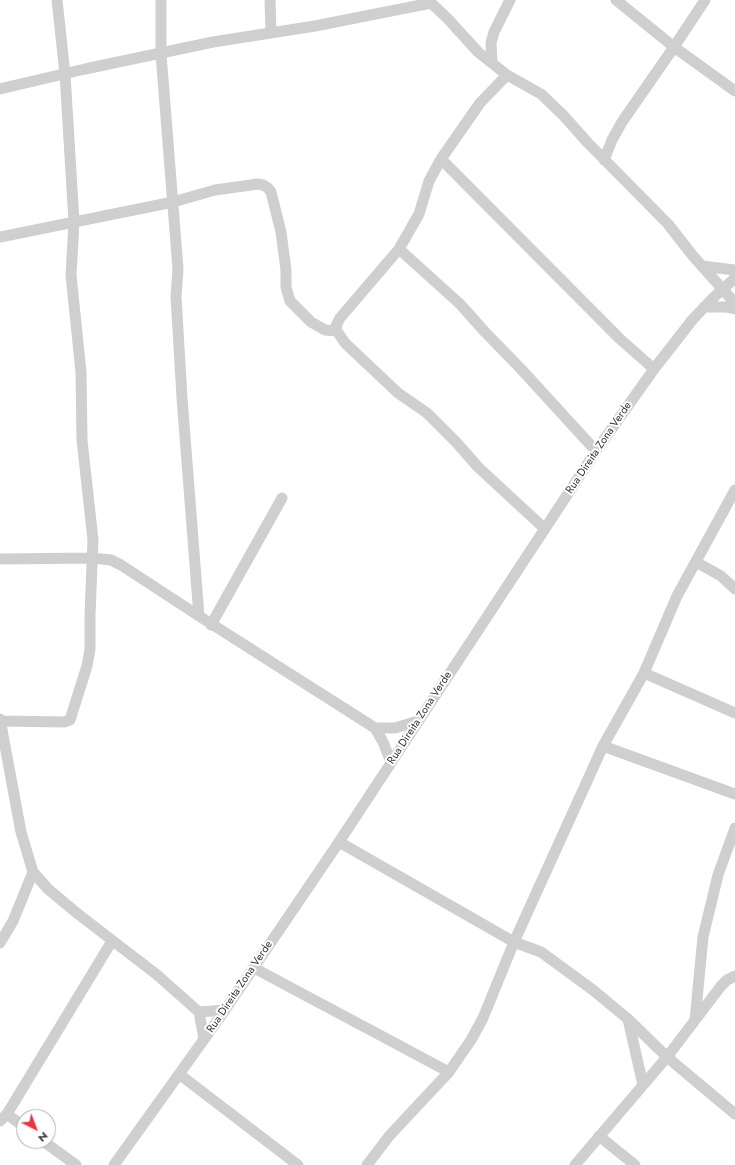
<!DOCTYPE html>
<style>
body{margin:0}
#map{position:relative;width:735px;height:1165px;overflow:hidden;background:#fff;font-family:Jost,sans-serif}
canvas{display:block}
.north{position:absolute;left:16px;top:1109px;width:40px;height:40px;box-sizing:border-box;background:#fff;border:1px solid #adadad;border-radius:50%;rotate:138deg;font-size:11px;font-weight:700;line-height:16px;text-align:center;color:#323232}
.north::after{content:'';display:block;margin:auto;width:14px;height:18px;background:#e73539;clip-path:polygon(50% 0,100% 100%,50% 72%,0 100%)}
</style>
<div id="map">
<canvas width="735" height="1165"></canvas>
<div class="north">N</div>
</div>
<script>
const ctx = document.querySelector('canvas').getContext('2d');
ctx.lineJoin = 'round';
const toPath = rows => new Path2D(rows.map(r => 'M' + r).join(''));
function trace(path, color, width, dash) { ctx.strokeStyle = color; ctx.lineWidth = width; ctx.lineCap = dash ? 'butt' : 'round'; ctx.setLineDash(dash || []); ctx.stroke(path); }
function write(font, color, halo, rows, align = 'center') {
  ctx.font = font + ' Jost,sans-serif'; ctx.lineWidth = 4; ctx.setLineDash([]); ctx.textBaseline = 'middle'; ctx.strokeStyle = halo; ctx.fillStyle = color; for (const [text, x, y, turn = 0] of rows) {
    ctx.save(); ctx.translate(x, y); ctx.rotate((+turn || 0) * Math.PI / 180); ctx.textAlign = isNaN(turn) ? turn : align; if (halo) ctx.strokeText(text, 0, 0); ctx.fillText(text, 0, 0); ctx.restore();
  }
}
trace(toPath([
 [161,0,161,54,178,269,176,296,182,398,199,616],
 [270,0,271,33],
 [428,0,448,19,478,52,507,75,541,94,563,115,588,143,668,224,693,256,735,303],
 [616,0,674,47,735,91],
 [492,63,491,43,494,32,510,0],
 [507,75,480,103,441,159,429,181,419,214,399,249,340,318,336,326,337,331,345,343,398,393,427,413,456,442,478,467,545,529],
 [0,89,85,69,213,42,315,26,431,3],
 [441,159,620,339,654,369],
 [604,160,612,140,622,122,674,47,705,0],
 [0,237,173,202,215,190,258,184,263,185,268,188,271,192,281,232,286,270,286,287,290,301,311,322,325,330,337,331],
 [399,249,460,304,485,332,521,369,596,451],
 [702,266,735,270],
 [704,307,726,307,735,309],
 [0,559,92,558,111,560,121,565,199,616,375,728,395,728,418,721],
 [696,562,721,576,735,589],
 [211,625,282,498],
 [644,673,735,713],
 [0,719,21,832,33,872,48,889,78,914,156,974,199,1012,204,1039],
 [1,721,64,722,70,720,87,666,90,649,90,615,93,540,82,440,81,372,71,275,74,222,65,74,57,0],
 [375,728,383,742,391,762],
 [603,746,735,794],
 [339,842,514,942,541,952,593,990,628,1019,667,1057,735,1114],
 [0,943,13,921,33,872],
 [254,968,449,1072],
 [199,1012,225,1010],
 [628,1019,643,1085],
 [695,1020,703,937,718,875,735,828],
 [179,1074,298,1165],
 [7,1114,24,1127],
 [0,1121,7,1114,112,941],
 [599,1136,635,1165],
 [43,1141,76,1165],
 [114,1165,225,1010,339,842,596,451,654,369,693,319,713,298,735,278],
 [367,1165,390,1135,449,1072,471,1040,483,1018,514,942,603,746,644,673,677,596,735,490],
 [575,1165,667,1057,721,986,727,980,735,976]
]), '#cfcfcf', 11);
write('11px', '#323232', '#fff', [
 ["Rua Direita Zona Verde",599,448,-56],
 ["Rua Direita Zona Verde",420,718,-57],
 ["Rua Direita Zona Verde",240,987,-56]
]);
</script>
